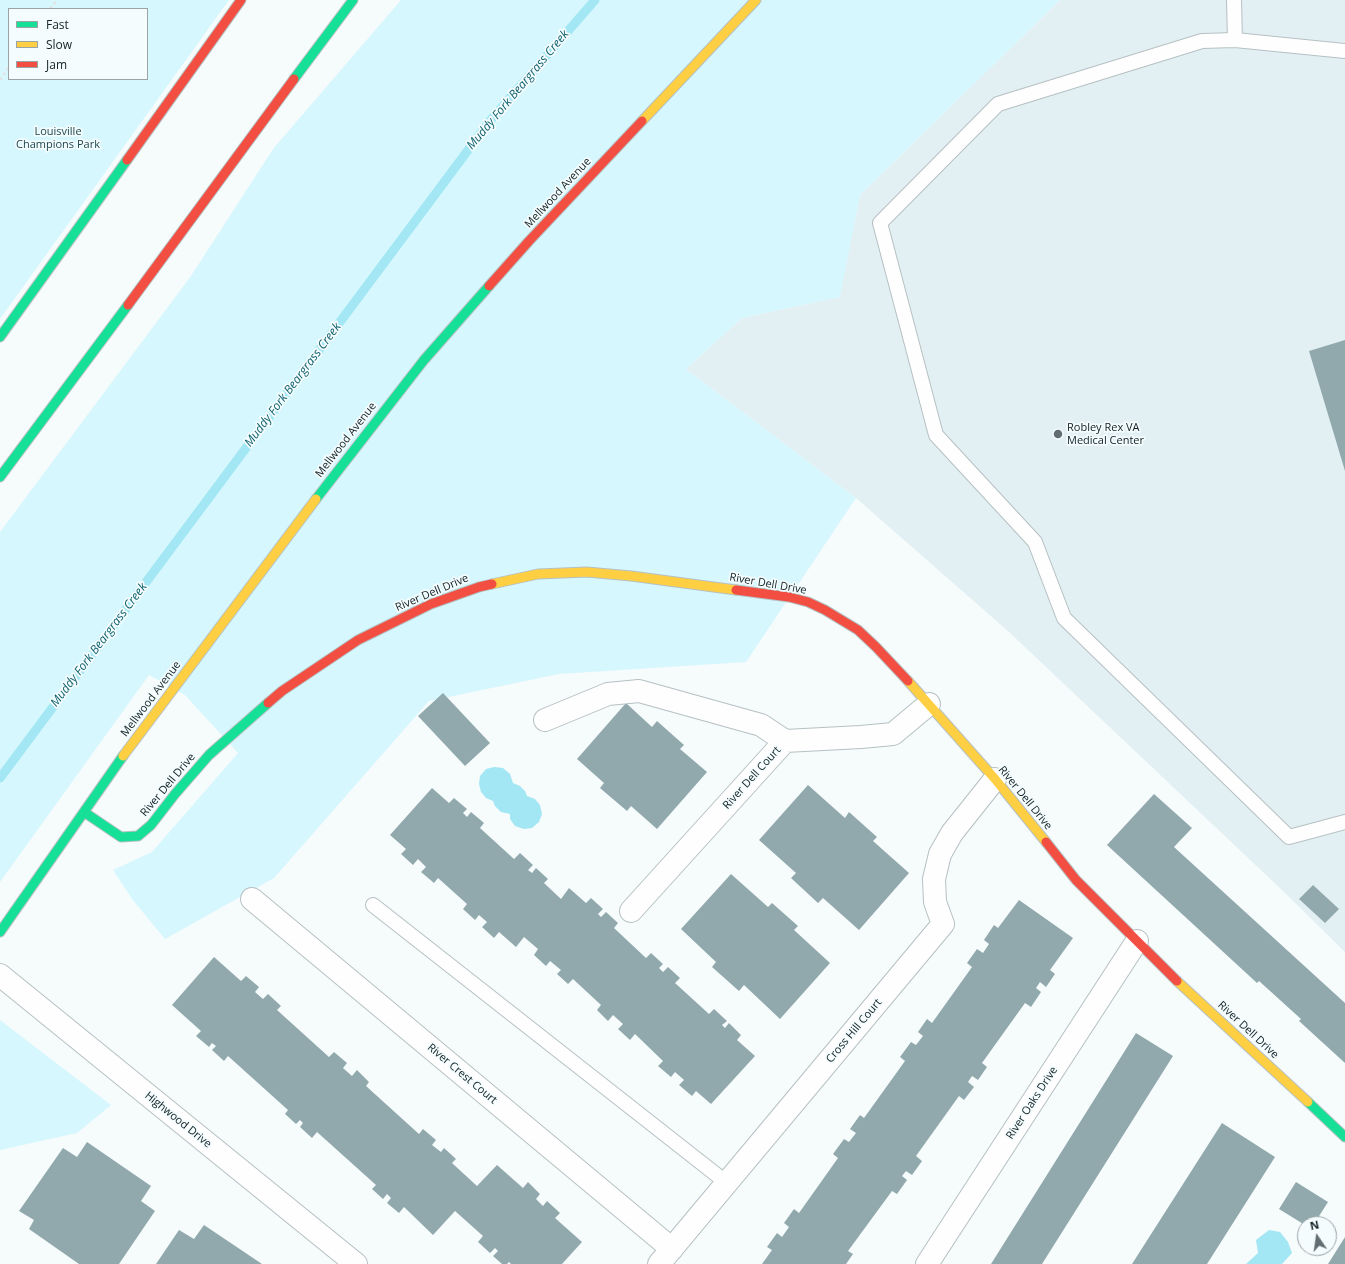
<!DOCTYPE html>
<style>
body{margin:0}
#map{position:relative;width:1345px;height:1264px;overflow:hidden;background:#f6fbfc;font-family:"Open Sans",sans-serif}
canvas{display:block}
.legend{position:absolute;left:8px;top:8px;width:140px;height:72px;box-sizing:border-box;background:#f4fcfe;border:1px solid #99a4a7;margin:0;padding:5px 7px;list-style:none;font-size:12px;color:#112124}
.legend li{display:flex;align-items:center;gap:8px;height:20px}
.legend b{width:20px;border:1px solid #99a4a7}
.north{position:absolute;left:1297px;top:1216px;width:40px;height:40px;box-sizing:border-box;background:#f4fcfe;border:1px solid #99a4a7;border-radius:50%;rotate:347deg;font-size:11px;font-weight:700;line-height:16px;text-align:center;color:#112124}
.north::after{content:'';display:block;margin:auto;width:14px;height:18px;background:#616d70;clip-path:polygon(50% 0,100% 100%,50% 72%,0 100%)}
</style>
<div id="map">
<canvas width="1345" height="1264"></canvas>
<ul class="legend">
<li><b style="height:5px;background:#16e098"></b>Fast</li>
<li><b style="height:5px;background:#ffcf43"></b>Slow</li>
<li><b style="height:5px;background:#f24e42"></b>Jam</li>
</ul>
<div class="north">N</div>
</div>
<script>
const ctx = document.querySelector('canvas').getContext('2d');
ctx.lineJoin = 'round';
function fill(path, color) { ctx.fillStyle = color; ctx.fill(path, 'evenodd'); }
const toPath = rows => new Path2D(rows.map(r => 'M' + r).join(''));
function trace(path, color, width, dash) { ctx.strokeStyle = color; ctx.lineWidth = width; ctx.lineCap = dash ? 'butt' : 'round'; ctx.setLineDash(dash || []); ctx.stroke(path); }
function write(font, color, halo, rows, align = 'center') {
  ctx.font = font + ' "Open Sans",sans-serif'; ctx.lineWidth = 3.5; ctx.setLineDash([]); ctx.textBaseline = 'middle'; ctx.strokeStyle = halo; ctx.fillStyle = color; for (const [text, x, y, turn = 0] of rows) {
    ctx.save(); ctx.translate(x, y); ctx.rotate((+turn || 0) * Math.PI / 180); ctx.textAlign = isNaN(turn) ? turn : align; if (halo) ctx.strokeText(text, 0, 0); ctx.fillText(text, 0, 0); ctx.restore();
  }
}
fill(toPath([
 [1060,0,1345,0,1345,952,1283,891,1009,632,856,498,686,369,742,318,839,297,860,195]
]), '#e3f0f3');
fill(toPath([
 [0,0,229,0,0,319],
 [9,9,147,9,147,79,9,79],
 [401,0,1060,0,860,195,840,297,742,318,686,369,856,498,746,662,559,674,429,701,274,878,165,939,132,899,113,870,152,852,238,753,185,695,149,675,0,882,0,532,191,276,273,149],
 [0,1020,111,1105,77,1133,0,1150]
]), '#d6f7fd');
fill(toPath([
 [494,767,503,768,510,774,513,783,520,786,525,791,527,796,535,799,540,805,542,814,539,822,532,828,524,829,515,826,510,819,510,814,501,812,495,806,493,801,486,798,481,792,479,784,480,776,486,769],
 [1269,1230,1280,1232,1288,1242,1292,1253,1282,1264,1246,1264,1258,1253,1256,1240]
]), '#a2e7f3');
trace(toPath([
 [0,778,489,122,595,0]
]), '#a2e7f3', 9);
fill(toPath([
 [1345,340,1345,471,1309,351],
 [443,693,490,743,465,766,418,716],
 [626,703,652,727,657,721,684,745,680,749,707,772,657,829,631,806,627,811,607,794,600,788,604,783,577,759],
 [808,785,845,818,849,812,877,837,873,841,909,873,859,930,823,898,818,903,791,878,796,873,759,840],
 [432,788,449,803,454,798,467,809,463,813,467,817,471,812,484,823,480,828,514,859,520,853,533,865,528,870,532,873,536,868,548,879,544,883,561,899,569,888,586,903,591,898,603,909,598,914,601,917,606,912,618,923,614,928,646,958,651,953,663,964,659,968,663,972,668,967,680,978,675,983,709,1014,714,1009,727,1021,722,1025,725,1028,729,1023,741,1035,737,1040,755,1056,711,1104,696,1091,692,1096,679,1085,684,1080,683,1079,675,1072,671,1077,658,1066,663,1061,635,1034,630,1040,618,1029,623,1024,613,1015,608,1021,597,1010,601,1005,573,979,568,984,557,974,561,970,550,961,546,966,534,955,538,949,524,937,516,947,499,932,494,938,482,927,487,922,479,915,475,920,463,909,467,904,438,878,434,883,421,872,426,867,418,859,413,865,401,854,406,849,390,835],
 [1154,794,1192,828,1174,847,1345,1003,1345,1063,1299,1021,1301,1019,1259,981,1257,983,1107,845],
 [731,874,768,907,772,903,798,926,794,930,830,963,780,1019,744,985,739,991,712,967,716,962,681,929],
 [1313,885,1339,909,1325,923,1299,899],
 [1019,900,1073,938,1050,970,1055,974,1046,987,1040,982,1036,988,1041,992,1031,1007,1025,1003,982,1063,987,1067,978,1080,972,1076,968,1082,974,1087,964,1100,959,1096,916,1156,922,1161,912,1175,906,1171,902,1176,907,1180,897,1194,892,1191,848,1251,853,1254,846,1264,762,1264,772,1250,767,1247,777,1233,782,1237,789,1227,784,1223,794,1209,799,1213,838,1158,833,1154,844,1139,849,1142,856,1133,850,1129,860,1115,864,1118,905,1061,900,1057,911,1042,916,1045,923,1036,918,1032,927,1019,932,1023,972,967,967,963,977,949,983,953,989,944,984,940,994,925,998,928],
 [214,957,241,981,246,976,259,987,255,992,263,999,268,994,281,1006,277,1010,329,1057,334,1052,347,1063,343,1068,352,1076,357,1070,369,1082,366,1086,419,1134,423,1129,436,1140,432,1145,441,1152,444,1148,456,1159,452,1163,477,1186,497,1165,523,1188,528,1182,540,1194,536,1199,543,1206,547,1201,560,1213,555,1218,582,1242,562,1264,511,1264,509,1262,507,1264,502,1264,493,1256,498,1251,495,1248,490,1253,478,1242,483,1236,455,1211,433,1235,404,1207,399,1213,387,1203,391,1198,387,1194,383,1199,372,1189,376,1185,317,1132,312,1138,300,1127,303,1123,300,1120,296,1124,285,1114,288,1110,228,1056,224,1061,212,1050,216,1046,212,1043,209,1047,196,1036,201,1031,172,1005],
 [1136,1033,1173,1056,1042,1264,991,1264],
 [1222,1123,1275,1157,1207,1264,1132,1264],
 [87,1142,151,1186,141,1201,155,1211,119,1264,79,1264,29,1229,34,1220,19,1211,63,1148,77,1157],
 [1296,1182,1328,1202,1314,1224,1305,1224,1305,1225,1279,1209],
 [204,1225,262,1264,156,1264,179,1230,194,1239],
 [1345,1237,1345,1264,1328,1264]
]), '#91a9ad');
const lane = toPath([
 [1234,0,1235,40,1345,51],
 [1235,40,1202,41,998,104,880,223,936,435,1035,542,1064,618,1289,837,1345,822],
 [373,905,727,1183]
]);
const street = toPath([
 [545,720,608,694,639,691,761,725,785,741],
 [252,899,672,1249],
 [631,911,785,741,861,737,893,734,929,704],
 [0,975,356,1264],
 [659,1264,943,924,935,902,934,879,940,854,952,833,995,779],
 [927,1264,1137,941]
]);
const fast = toPath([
 [294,79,353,0],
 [0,337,127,160],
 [0,477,128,305],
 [316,499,424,360,489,286],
 [84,812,121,837,138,836,151,825,175,794,209,755,268,703],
 [0,932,123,756],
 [1308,1102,1345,1137]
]);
const slow = toPath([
 [642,121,756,0],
 [492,584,538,574,587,572,631,576,736,590],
 [908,681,995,779,1046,842],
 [123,756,316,499],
 [1177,981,1308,1102]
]);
const jam = toPath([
 [127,160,241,0],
 [489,286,529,241,642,121],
 [128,305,294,79],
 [736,590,789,597,808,602,825,610,858,630,876,647,908,681],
 [268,703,282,691,358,640,431,604,479,587,492,584],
 [1046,842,1076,880,1177,981]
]);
trace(lane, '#b6c0c2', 16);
trace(street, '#b6c0c2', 24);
trace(fast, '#b6c0c2', 11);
trace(slow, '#b6c0c2', 11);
trace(jam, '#b6c0c2', 11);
trace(toPath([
 [50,9,57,0],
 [0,80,9,67]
]), '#e2e3e3', 2.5, [3, 3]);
trace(lane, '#fefeff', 14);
trace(street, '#fefeff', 22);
trace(fast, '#16e098', 9);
trace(slow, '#ffcf43', 9);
trace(jam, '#f24e42', 9);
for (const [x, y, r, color] of [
 [1058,434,5,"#616d70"]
]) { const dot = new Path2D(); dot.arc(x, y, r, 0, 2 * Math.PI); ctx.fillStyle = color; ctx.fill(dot); trace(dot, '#f4fcfe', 1.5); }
write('11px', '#1a464d', '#f4fcfe', [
 ["Louisville",58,132],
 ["Champions Park",58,145]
]);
write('11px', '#112124', '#f4fcfe', [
 ["Mellwood Avenue",558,193,-47],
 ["Mellwood Avenue",346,440,-52],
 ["River Dell Drive",768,584,10],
 ["River Dell Drive",432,593,-23],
 ["Mellwood Avenue",151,699,-53],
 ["River Dell Court",752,778,-48],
 ["River Dell Drive",168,785,-50],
 ["River Dell Drive",1025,798,51],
 ["River Dell Drive",1248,1030,43],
 ["Cross Hill Court",854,1031,-50],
 ["River Crest Court",462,1074,40],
 ["River Oaks Drive",1032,1103,-57],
 ["Highwood Drive",178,1120,39]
]);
write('11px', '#112124', '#f4fcfe', [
 ["Robley Rex VA",1067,428],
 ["Medical Center",1067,441]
], 'left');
write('italic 12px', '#0f616d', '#f4fcfe', [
 ["Muddy Fork Beargrass Creek",518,90,-50],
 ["Muddy Fork Beargrass Creek",293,385,-53],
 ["Muddy Fork Beargrass Creek",99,645,-53]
]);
</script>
